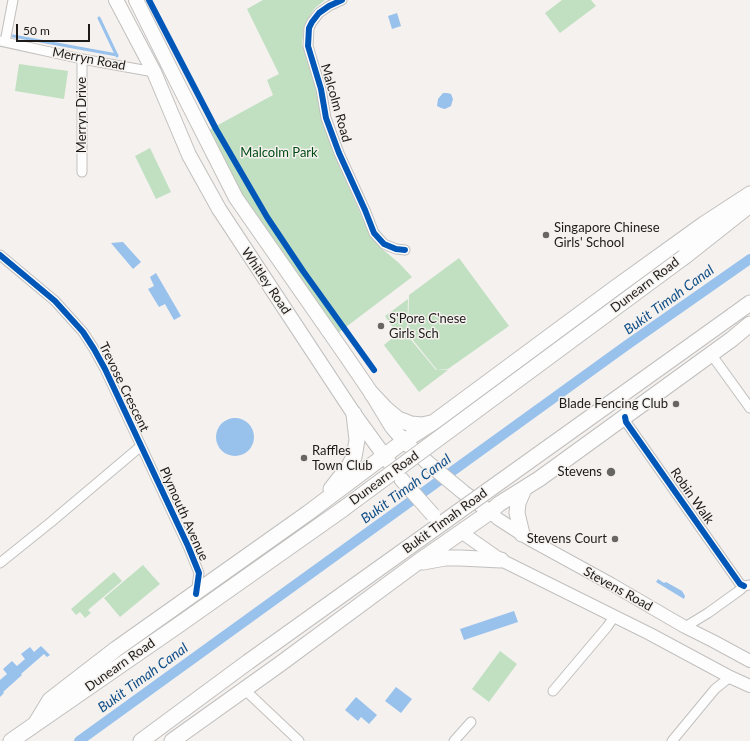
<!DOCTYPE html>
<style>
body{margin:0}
#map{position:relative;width:750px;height:741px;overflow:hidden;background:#f4f1ef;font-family:Lato,sans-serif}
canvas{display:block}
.scale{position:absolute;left:16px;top:24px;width:74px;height:18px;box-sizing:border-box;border:2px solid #1c1b19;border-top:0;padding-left:5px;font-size:12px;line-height:14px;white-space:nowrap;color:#1c1b19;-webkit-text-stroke:3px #f5f1ee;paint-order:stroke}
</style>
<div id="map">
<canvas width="750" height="741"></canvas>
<div class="scale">50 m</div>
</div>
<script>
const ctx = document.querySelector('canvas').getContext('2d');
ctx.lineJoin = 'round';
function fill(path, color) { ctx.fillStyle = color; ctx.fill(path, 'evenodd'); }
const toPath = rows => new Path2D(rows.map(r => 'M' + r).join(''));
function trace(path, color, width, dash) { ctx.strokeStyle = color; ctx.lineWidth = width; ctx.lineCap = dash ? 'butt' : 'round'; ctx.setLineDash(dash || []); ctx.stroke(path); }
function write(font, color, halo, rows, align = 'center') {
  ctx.font = font + ' Lato,sans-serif'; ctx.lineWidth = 3; ctx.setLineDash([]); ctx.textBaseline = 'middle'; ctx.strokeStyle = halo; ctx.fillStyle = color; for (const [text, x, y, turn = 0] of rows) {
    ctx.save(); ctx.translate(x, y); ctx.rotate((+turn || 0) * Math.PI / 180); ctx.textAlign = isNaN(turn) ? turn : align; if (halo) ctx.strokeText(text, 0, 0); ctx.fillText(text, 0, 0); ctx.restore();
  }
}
fill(toPath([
 [263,0,325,0,314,9,304,26,302,44,316,89,323,119,334,154,370,235,381,248,399,263,412,277,338,333,242,195,207,131,273,95,267,80,279,74,247,9],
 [562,0,591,0,596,6,560,33,545,13],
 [19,64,68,71,64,99,15,91],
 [150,148,171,192,156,199,135,156],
 [459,258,509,326,448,369,437,370,408,334,409,295],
 [408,299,407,335,436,370,448,370,419,392,384,345,397,334,385,316],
 [143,565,160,584,120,617,104,598],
 [114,572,122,581,88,610,91,613,85,618,80,612,76,615,71,609],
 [500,651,517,664,489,702,472,689]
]), '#c1e0c1');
fill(toPath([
 [397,13,401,26,392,29,388,16],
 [443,93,447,93,451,94,453,99,451,106,445,109,441,108,437,106,438,99],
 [123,242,141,262,133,269,111,243],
 [156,273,181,316,174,320,165,304,159,307,148,289,154,286,150,277],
 '216 437a19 19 0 1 1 38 0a19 19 0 1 1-38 0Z',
 [658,579,664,583,666,582,682,591,685,596,684,599,656,582],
 [514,611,518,622,464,640,460,629],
 [41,646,50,655,47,657,44,654,21,674,22,675,3,692,4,693,0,697,0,680,7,674,3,669,12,661,17,666,25,659,21,654,30,647,34,652],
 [396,687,412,699,401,713,385,701],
 [356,697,377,715,369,724,361,717,358,721,345,710]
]), '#98c1ec');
trace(toPath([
 [99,18,117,56],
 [13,36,117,55]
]), '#98c1ec', 3);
trace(toPath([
 [79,741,627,345,750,259]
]), '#98c1ec', 10);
const minor = toPath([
 [342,0,329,6,319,13,312,22,309,28,308,46,321,89,326,118,339,153,365,210,374,233,384,244,396,249,405,250],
 [0,41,82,59,154,72],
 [5,42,13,0],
 [82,172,82,59],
 [0,255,55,301,83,332,94,349,105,369,188,546,199,573,196,594],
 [711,354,750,408],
 [625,417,626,422,740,584,744,586],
 [0,563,51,522,141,446],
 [685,627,708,613,740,590,744,586,750,585],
 [244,689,299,741],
 [553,691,607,627,614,617],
 [454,741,471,722],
 [672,741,715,689,730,677]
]);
const secondary = toPath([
 [490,512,498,519,529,539,611,584,685,627,713,641,750,661],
 [461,532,501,560,650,634,730,677,750,686]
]);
const primary = toPath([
 [116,0,154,72,189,155,219,209,354,414,402,480],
 [136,0,175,78,236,198,344,353,372,394,392,427,404,441,428,463,463,492,490,512]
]);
const trunk = toPath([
 [684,257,750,205],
 [732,316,750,303],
 [372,394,386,409,398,419,411,424,422,425,431,423],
 [331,489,349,466,354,457,357,440,354,414],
 [522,534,517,513,518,503,524,489],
 [423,562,445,558,460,558,501,560],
 [36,723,50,700,116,649,308,513,404,441,434,422,615,288,704,224,750,194],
 [11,741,180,624,343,509],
 [141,741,248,662],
 [172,741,280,664,418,562,490,512,499,504,539,479,732,339,750,324]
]);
trace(minor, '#c2c0be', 11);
trace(secondary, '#c2c0be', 14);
trace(primary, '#c2c0be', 16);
trace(trunk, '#c2c0be', 17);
trace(minor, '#fdfdfd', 9);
trace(secondary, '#fdfdfd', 12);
trace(primary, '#fdfdfd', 14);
trace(trunk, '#fdfdfd', 15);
const primaryBridge = toPath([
 [402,480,433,515]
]);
const trunkBridge = toPath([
 [343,509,684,257],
 [248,662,732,316]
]);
trace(primaryBridge, '#c2c0be', 16, []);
trace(trunkBridge, '#c2c0be', 17, []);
trace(primaryBridge, '#fdfdfd', 14);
trace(trunkBridge, '#fdfdfd', 15);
trace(toPath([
 [149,0,216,129,267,217,303,271,374,370],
 [342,0,329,6,319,13,312,22,309,28,308,46,321,89,326,118,339,153,365,210,374,233,384,244,396,249,405,250],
 [0,255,55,301,83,332,94,349,105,369,188,546,199,573,196,594],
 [625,417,626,422,740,584,744,586]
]), '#0057b8', 6);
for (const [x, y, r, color] of [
 [546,235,4,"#686664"],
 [381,326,4,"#686664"],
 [676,404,4,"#686664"],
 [304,458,4,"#686664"],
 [611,472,5,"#686664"],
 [615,539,4,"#686664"]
]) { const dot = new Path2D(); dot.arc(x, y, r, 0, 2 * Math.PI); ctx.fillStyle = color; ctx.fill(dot); trace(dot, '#f5f1ee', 1.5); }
write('13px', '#1c1b19', '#f5f1ee', [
 ["Merryn Road",89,59,11],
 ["Malcolm Road",336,103,74],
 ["Merryn Drive",82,115,-90],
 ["Whitley Road",266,281,56],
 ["Dunearn Road",645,285,-37],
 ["Trevose Crescent",124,387,64],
 ["Dunearn Road",384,478,-36],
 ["Robin Walk",692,496,55],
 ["Plymouth Avenue",184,514,66],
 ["Bukit Timah Road",445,521,-36],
 ["Stevens Road",618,589,29],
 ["Dunearn Road",120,665,-35]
]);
write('13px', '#004c14', '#f5f1ee', [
 ["Malcolm Park",279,153]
]);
write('13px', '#1c1b19', '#f5f1ee', [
 ["Singapore Chinese",554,228],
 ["Girls' School",554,243],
 ["S'Pore C'nese",389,319],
 ["Girls Sch",389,334],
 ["Blade Fencing Club",668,404,"right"],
 ["Raffles",312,451],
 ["Town Club",312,466],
 ["Stevens",602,472,"right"],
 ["Stevens Court",607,539,"right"]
], 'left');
write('italic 14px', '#104f88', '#f5f1ee', [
 ["Bukit Timah Canal",669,300,-36],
 ["Bukit Timah Canal",406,489,-36],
 ["Bukit Timah Canal",143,678,-36]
]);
</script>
